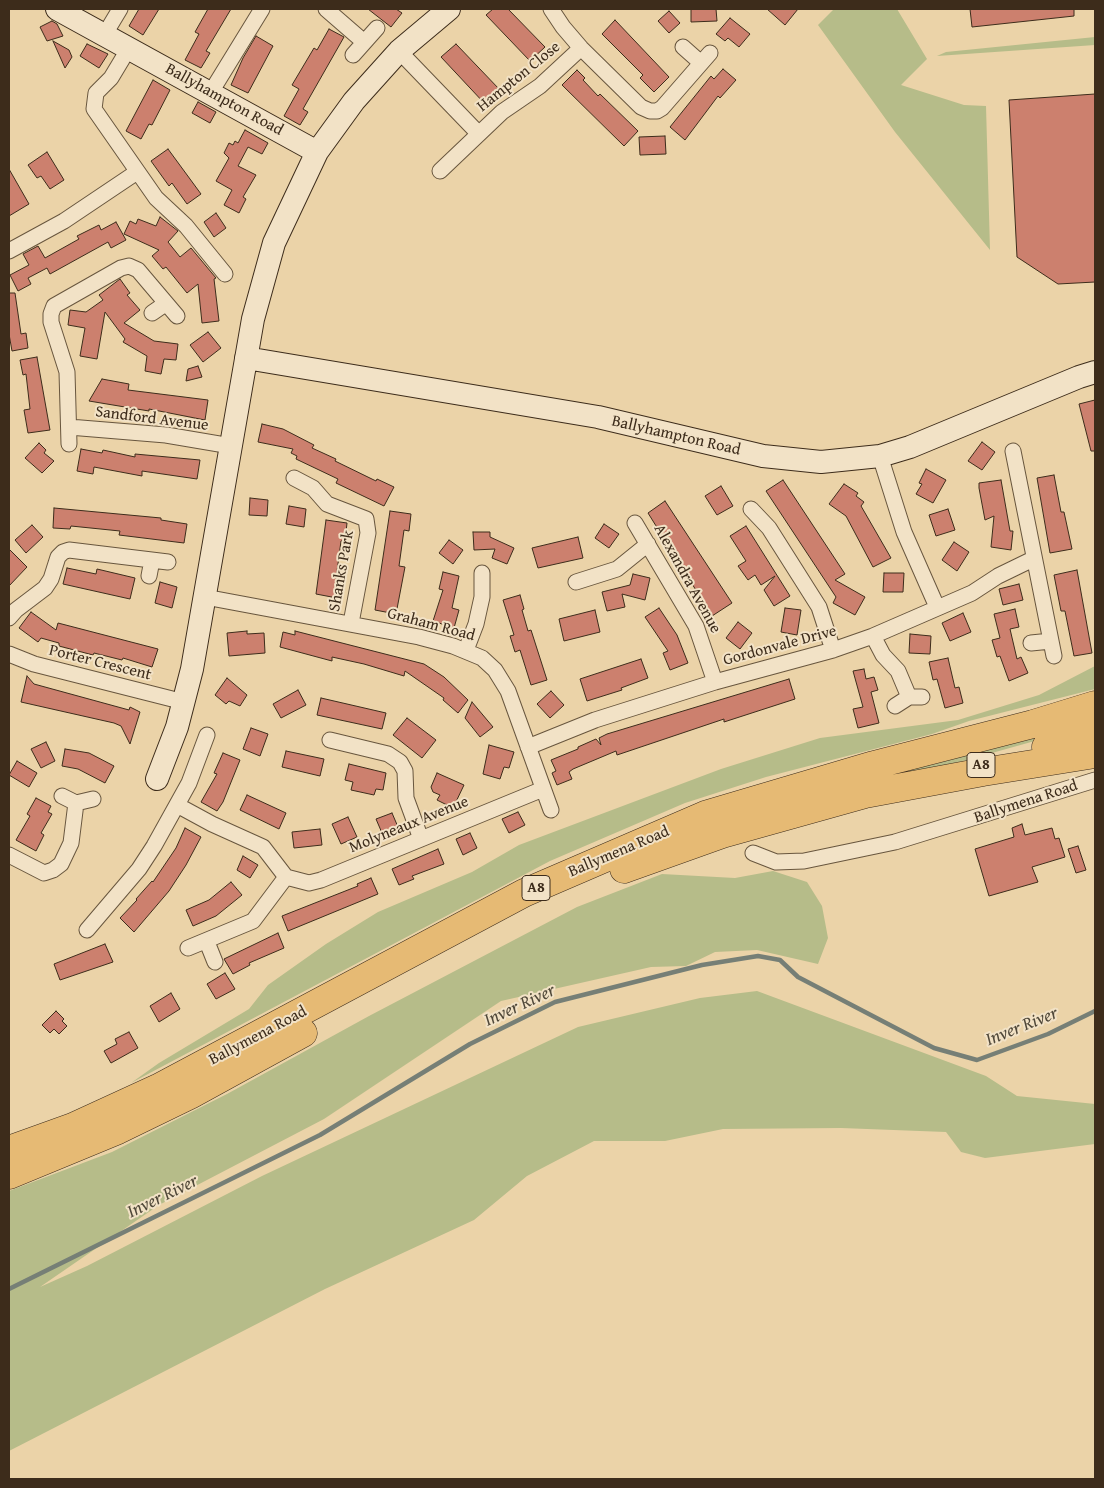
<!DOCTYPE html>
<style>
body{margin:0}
#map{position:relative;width:1104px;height:1488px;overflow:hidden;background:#ebd3a8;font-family:"Gentium Book Plus",serif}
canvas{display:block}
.frame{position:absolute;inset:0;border:10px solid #3d2c1b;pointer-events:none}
</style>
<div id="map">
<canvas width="1104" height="1488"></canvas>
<div class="frame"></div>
</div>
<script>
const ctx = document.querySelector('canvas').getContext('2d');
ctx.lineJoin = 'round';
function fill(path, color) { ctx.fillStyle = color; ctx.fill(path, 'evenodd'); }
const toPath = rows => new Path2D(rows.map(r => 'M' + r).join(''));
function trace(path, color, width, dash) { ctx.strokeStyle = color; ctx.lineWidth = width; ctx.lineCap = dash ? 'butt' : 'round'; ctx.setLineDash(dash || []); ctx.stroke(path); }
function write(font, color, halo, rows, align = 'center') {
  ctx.font = font + ' "Gentium Book Plus",serif'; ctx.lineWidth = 4; ctx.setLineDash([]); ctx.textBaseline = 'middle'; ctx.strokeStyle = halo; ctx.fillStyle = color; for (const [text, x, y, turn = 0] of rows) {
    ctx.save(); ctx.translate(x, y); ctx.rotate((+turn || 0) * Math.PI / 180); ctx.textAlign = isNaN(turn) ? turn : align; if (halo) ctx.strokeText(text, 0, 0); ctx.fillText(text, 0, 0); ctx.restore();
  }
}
fill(toPath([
 [834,9,897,9,927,59,901,85,964,105,986,106,990,250,895,132,818,25],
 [1095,37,1095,45,937,56,946,52],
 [1095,666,1095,689,969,721,932,734,766,777,685,803,550,861,131,1083,159,1063,249,1009,268,985,326,944,378,912,472,872,519,845,721,769,820,738,958,720,1039,695],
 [1081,728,967,760,734,815,977,749],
 [773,871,807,882,822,906,828,938,818,964,757,950,715,952,686,966,651,967,501,1001,324,1119,159,1205,40,1287,87,1266,262,1176,578,1027,700,998,757,991,986,1076,1017,1096,1095,1104,1095,1144,985,1158,961,1152,946,1132,841,1128,723,1129,665,1141,594,1141,527,1176,474,1220,325,1289,9,1451,9,1191,112,1152,227,1094,369,1016,577,907,662,874,735,878]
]), '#b6bc89');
trace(toPath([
 [9,1289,320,1135,470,1044,555,1002,702,965,758,956,780,960,798,977,934,1048,977,1060,1048,1034,1095,1011]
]), '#767f76', 4.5);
const building = toPath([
 [139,9,159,9,143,35,129,26,139,9],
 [208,9,231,9,206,51,210,53,201,68,185,60,199,34,195,32,208,9],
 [368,9,396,9,402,13,391,27,368,9],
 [493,9,508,9,545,47,530,61,486,15,493,9],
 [691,9,716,9,717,21,691,22,691,9],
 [767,9,798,9,785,25,767,9],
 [970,9,1074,9,1074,16,972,27,970,9],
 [669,11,680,23,669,33,658,21,669,11],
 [730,18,750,34,739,47,728,38,725,41,716,34,730,18],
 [615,20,669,77,654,92,640,78,643,75,602,34,615,20],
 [52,21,57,24,63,36,47,41,40,27,52,21],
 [329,29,344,37,303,109,308,112,300,125,284,116,299,89,292,85,314,48,317,50,329,29],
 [256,36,273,46,248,93,231,85,243,58,256,36],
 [53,41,69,50,72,57,65,68,53,41],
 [87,44,108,54,99,68,80,56,87,44],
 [456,44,500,90,485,104,441,57,456,44],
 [723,69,736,80,720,98,718,96,685,140,670,127,711,76,714,79,723,69],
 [577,70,585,78,583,80,598,96,600,94,638,131,624,146,562,85,577,70],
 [153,80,170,90,152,125,149,124,141,139,126,131,153,80],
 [1095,94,1095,282,1058,284,1017,257,1009,100,1095,94],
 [198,102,216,112,210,123,192,113,198,102],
 [245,130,268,143,262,154,248,147,238,166,256,175,243,197,246,199,239,213,224,205,232,190,216,181,229,158,224,153,229,143,233,145,235,141,238,143,245,130],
 [665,136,666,154,640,155,639,137,665,136],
 [168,149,201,194,187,204,172,183,169,186,151,161,168,149],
 [47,152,64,180,50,189,41,176,37,178,28,165,47,152],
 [9,169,29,204,9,216,9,169],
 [216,213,226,228,214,237,204,222,216,213],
 [160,217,178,231,168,242,180,257,191,248,216,278,214,279,219,321,202,323,198,284,187,293,166,267,163,269,152,256,159,250,124,234,130,221,136,224,138,219,156,226,160,217],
 [116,222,126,240,111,248,108,242,50,274,47,268,28,278,31,284,18,291,10,275,29,265,23,254,38,246,45,258,79,239,77,236,99,225,101,230,116,222],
 [120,279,130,293,127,295,140,310,124,323,154,341,178,344,176,360,164,359,161,374,145,371,147,356,123,342,125,339,105,312,97,359,80,356,85,328,68,325,70,310,86,312,103,300,99,295,120,279],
 [9,293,15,293,21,334,26,333,28,348,12,351,9,334,9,293],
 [208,332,221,348,203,362,190,345,208,332],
 [37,357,50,430,28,433,24,410,30,409,26,374,23,375,20,360,37,357],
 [198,366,202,377,186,381,188,369,198,366],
 [102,379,129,384,128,390,208,400,205,420,149,409,149,411,89,401,102,379],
 [1095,400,1095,451,1091,451,1079,404,1095,400],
 [262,424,283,429,314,445,312,448,336,459,335,461,376,481,377,479,394,487,384,506,336,483,338,479,296,459,297,456,291,453,293,449,258,442,262,424],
 [982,442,995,452,982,470,968,461,982,442],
 [39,443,46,450,44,453,54,461,42,473,25,458,39,443],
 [81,449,102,453,103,450,135,457,135,454,200,460,197,479,142,471,142,476,94,467,93,474,77,471,81,449],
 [926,469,946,480,933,503,916,494,922,484,919,483,926,469],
 [1054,475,1061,512,1064,512,1072,549,1050,553,1037,478,1054,475],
 [783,480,845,574,835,580,865,597,855,615,833,603,836,597,766,491,783,480],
 [1001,480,1010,531,1013,531,1011,550,991,547,994,516,985,520,979,488,979,483,1001,480],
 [844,484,858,493,856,496,864,502,861,506,891,558,873,567,846,516,829,504,844,484],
 [721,486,733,506,717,515,705,496,721,486],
 [250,498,268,500,267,516,249,515,250,498],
 [665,501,732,603,712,616,648,513,665,501],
 [289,506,306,509,304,527,286,524,289,506],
 [54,508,161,518,161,520,187,524,184,543,119,535,120,531,71,526,70,529,53,528,54,508],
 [948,509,955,530,936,536,929,515,948,509],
 [390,511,411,514,409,531,404,530,399,566,405,567,396,614,375,610,390,511],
 [326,520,347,523,345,541,341,541,336,579,340,579,337,598,316,594,326,520],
 [604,524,619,534,609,548,595,538,604,524],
 [32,525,43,537,26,553,15,540,32,525],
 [746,526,790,596,774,606,764,590,775,576,761,585,755,575,748,580,738,566,746,561,730,536,746,526],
 [473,532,490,532,490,537,514,548,507,564,492,558,495,549,474,550,473,532],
 [578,537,583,558,538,568,532,548,578,537],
 [449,540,463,550,453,564,439,553,449,540],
 [954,542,969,552,957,571,942,560,954,542],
 [9,549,27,567,9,586,9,549],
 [67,568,96,574,97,569,135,578,130,599,63,584,67,568],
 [1077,570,1092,653,1074,656,1065,611,1061,611,1054,575,1077,570],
 [443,572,459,576,452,608,459,610,454,628,433,621,443,590,439,589,443,572],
 [884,573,904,573,903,592,883,592,884,573],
 [633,574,650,578,645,600,622,594,625,607,607,611,602,592,630,585,633,574],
 [160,582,177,587,172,608,155,603,160,582],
 [1019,584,1023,600,1003,605,999,589,1019,584],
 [520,595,524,609,522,610,528,631,531,630,547,680,531,685,520,650,515,652,510,636,514,635,503,600,520,595],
 [659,608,677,635,688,663,670,670,663,653,668,651,645,617,659,608],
 [785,608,801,610,797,635,781,632,785,608],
 [1015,609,1019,627,1010,629,1017,659,1021,657,1028,673,1009,681,1000,656,997,657,992,640,1000,638,994,614,1015,609],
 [595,610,600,632,564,641,559,619,595,610],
 [31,612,56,630,58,623,158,649,152,667,123,658,122,660,94,653,93,655,59,646,59,643,41,638,38,642,19,628,31,612],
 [963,613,971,632,950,641,942,623,963,613],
 [738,622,752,633,740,649,726,638,738,622],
 [247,631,247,634,264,633,265,653,229,656,227,633,247,631],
 [295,631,424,664,444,677,468,700,458,713,443,700,444,698,405,671,404,676,364,664,332,657,332,661,280,647,283,632,295,635,295,631],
 [910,634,931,636,930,654,909,653,910,634],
 [948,658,955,688,959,687,963,703,945,708,937,679,933,680,929,662,948,658],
 [641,659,648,678,621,688,622,690,587,701,580,679,641,659],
 [864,669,866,679,874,677,878,690,871,692,879,723,858,728,853,709,863,707,853,671,864,669],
 [27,676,34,684,129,710,130,707,140,712,130,744,121,726,114,723,21,702,27,676],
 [227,678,247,695,240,706,229,701,226,704,215,695,227,678],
 [789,679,795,699,724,722,724,719,617,755,616,751,573,769,569,772,572,779,557,785,552,773,556,771,551,760,578,749,578,747,596,739,601,745,599,738,607,734,789,679],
 [298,690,306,705,281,718,273,704,298,690],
 [551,691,564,705,550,718,537,704,551,691],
 [321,698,386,713,382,729,317,715,321,698],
 [472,702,493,727,480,737,465,718,472,702],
 [407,718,436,740,422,758,393,735,407,718],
 [251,728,268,734,260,756,243,749,251,728],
 [46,742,55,761,41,768,31,749,46,742],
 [489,745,514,752,509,768,504,767,500,779,483,774,489,745],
 [65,749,89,753,114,766,105,783,78,769,62,766,65,749],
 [286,751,324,759,320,776,282,767,286,751],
 [223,753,240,760,223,802,217,811,201,802,217,774,214,773,223,753],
 [17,761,37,773,29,787,9,775,17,761],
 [349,764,386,773,383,790,376,789,374,795,351,790,353,782,345,780,349,764],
 [437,773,464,785,453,808,437,800,440,795,433,792,431,787,437,773],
 [247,795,286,813,279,829,240,810,247,795],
 [36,798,51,806,48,812,52,814,41,833,44,835,36,851,16,840,30,816,27,814,36,798],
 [518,812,525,825,509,833,502,819,518,812],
 [392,813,398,827,382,833,376,819,392,813],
 [348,817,357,837,341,844,332,824,348,817],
 [1022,824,1025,835,1052,828,1055,839,1059,838,1065,857,1032,867,1038,882,989,896,975,849,1014,837,1012,828,1022,824],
 [185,828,201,837,186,865,169,891,134,932,120,918,137,900,136,899,152,881,153,882,176,848,185,828],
 [320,829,322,845,294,848,292,832,320,829],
 [470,833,477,848,463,855,456,839,470,833],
 [1078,846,1086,870,1076,873,1068,849,1078,846],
 [438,849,444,864,412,876,414,879,399,885,392,869,438,849],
 [243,856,258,865,250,878,237,870,243,856],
 [371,878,378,894,288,931,282,916,358,886,357,884,371,878],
 [231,882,242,895,216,916,193,926,186,910,209,900,231,882],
 [278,933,284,948,249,963,250,965,233,974,224,959,278,933],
 [105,944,113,962,60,980,54,964,105,944],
 [225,973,235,989,216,999,207,984,225,973],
 [171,993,180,1009,159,1022,150,1006,171,993],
 [56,1011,64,1019,62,1021,67,1026,59,1034,54,1029,50,1033,42,1025,56,1011],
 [129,1032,138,1048,111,1063,104,1051,117,1044,115,1039,129,1032]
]);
fill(building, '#cc806e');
trace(building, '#3d2c1b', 1);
const street = toPath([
 [326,9,364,42],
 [551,9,563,27,581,48,641,107,650,111,657,111,662,108,710,53],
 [105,34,120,9],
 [683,47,701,63],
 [129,48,111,78,96,93,94,109,156,198,186,226,225,274],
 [399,51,478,133],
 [353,55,377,28],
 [211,92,262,9],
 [440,171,502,112,540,86,581,48],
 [9,251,64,221,137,172],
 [152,313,165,304],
 [69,427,166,435,231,446],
 [69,444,67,372,51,322,51,314,54,306,121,268,129,266,138,270,177,316],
 [1013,451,1054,656],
 [880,456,904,532,937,607],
 [294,478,313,488,327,504,366,519,368,533,351,623],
 [751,509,769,528,819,607,833,650],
 [635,523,696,626,715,682],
 [149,576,152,560],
 [576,582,617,569,648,544],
 [205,597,419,637,453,646,482,658,495,670,508,691,551,810],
 [9,618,16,610,45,588,51,579,58,557,63,552,69,550,168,562],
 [873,636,883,655,898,671,909,697],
 [1031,643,1051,641],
 [466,650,476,624,482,597,482,573],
 [9,654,34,664,184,702],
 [895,706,909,697,922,697],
 [330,740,388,754,400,762,405,771,406,798,421,839],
 [528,747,595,720,715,682,833,650,873,636,972,593,998,576,1033,559],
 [62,796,76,803,93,799],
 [177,805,212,824,263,847,286,877,309,883,321,880,543,789],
 [753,853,776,862,804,861,895,842,1095,780],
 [9,855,44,873,53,870,61,864,71,843,76,803],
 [87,930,139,869,154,846,189,783,207,735],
 [207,942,215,962],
 [188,948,253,921,286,877]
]);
const secondary = toPath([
 [57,9,317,152],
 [246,358,598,417,763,456,821,462,880,456,910,447,1079,377,1095,372],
 [157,779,177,727,192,669,253,319,274,243,317,152,354,101,399,51,449,9]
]);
const highway = toPath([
 [1046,747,1095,732],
 [624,869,722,834,865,794,983,772,1095,754],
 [9,1150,73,1127,158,1088,524,893,705,815,874,765,1033,724,1095,705],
 [9,1175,118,1130,190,1095,303,1033]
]);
trace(street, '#68563e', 17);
trace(secondary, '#3d2c1b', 24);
trace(highway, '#3d2c1b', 29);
trace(street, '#f2e2c6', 15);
trace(secondary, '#f2e2c6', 22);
trace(highway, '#e6ba74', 28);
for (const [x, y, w] of [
 [981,765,28],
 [536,888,28]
]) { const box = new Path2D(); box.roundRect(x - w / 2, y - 12.5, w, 25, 4); ctx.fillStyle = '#f2e2c6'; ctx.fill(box); trace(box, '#3d2c1b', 1); }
write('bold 15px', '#3d2c1b', null, [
 ["A8",981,765],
 ["A8",536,888]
]);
write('16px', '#3d2c1b', '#f2e2c6', [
 ["Hampton Close",519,77,-39],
 ["Ballyhampton Road",224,100,29],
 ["Sandford Avenue",152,419,7],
 ["Ballyhampton Road",676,436,13],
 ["Shanks Park",342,571,-80],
 ["Alexandra Avenue",687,579,61],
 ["Graham Road",431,625,15],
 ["Gordonvale Drive",780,646,-15],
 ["Porter Crescent",100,663,14],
 ["Ballymena Road",1026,802,-18],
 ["Molyneaux Avenue",409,825,-22],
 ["Ballymena Road",619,852,-23],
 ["Ballymena Road",258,1036,-28]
]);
write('italic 18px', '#504839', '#f2e2c6', [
 ["Inver River",520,1006,-25],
 ["Inver River",1022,1027,-22],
 ["Inver River",163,1197,-26]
]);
</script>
